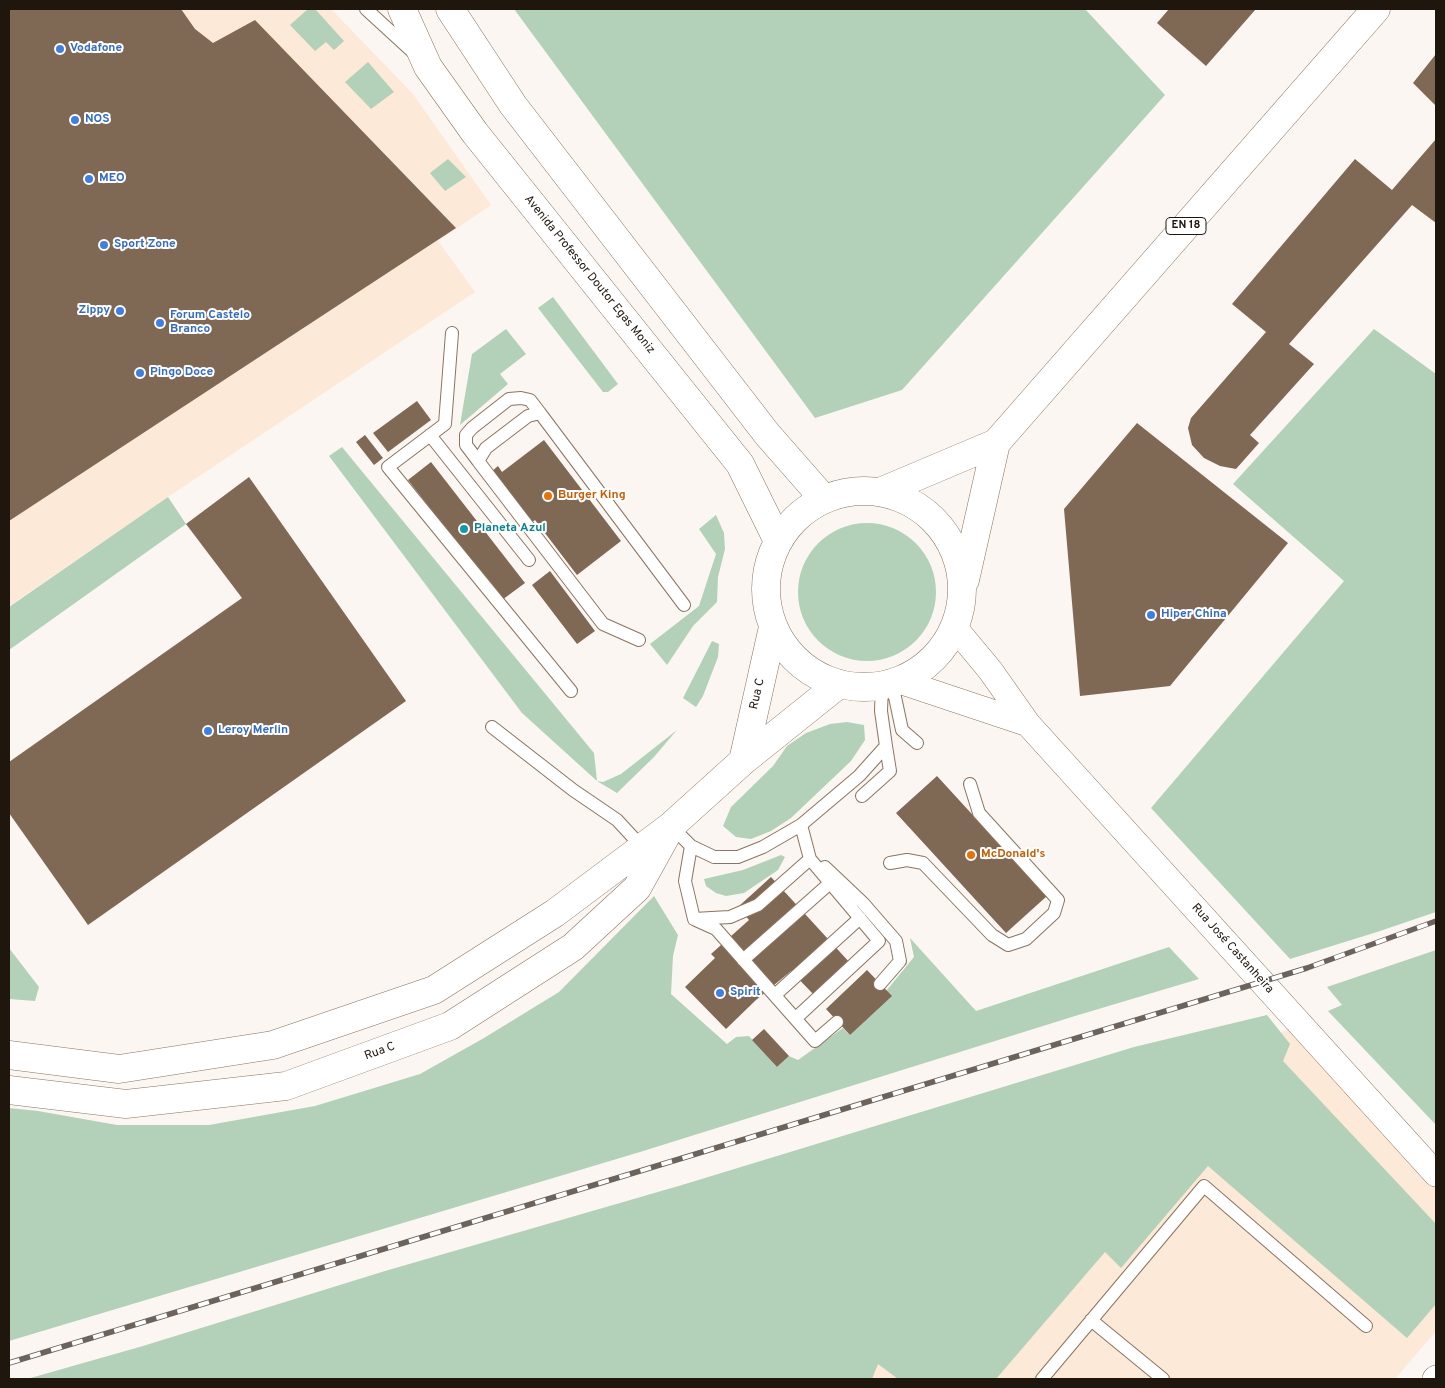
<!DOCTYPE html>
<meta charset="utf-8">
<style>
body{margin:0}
#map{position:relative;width:1445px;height:1388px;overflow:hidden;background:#fbf6f1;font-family:Overpass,sans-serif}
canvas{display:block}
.frame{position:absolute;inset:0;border:10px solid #1f160e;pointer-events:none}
</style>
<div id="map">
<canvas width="1445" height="1388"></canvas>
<div class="frame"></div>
</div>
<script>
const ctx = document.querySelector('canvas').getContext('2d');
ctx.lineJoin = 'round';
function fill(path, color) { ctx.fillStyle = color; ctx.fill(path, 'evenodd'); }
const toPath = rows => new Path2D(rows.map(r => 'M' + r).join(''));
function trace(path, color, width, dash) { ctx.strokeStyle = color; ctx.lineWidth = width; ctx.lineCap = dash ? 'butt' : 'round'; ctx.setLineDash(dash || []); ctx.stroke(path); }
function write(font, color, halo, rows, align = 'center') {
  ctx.font = font + ' Overpass,sans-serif'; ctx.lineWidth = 4; ctx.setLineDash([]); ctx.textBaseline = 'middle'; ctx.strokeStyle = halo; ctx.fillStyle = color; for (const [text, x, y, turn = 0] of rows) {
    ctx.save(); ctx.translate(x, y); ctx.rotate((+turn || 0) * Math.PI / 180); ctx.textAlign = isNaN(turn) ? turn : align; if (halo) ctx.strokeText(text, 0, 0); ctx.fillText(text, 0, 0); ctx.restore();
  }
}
fill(toPath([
 [9,9,331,9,413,94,491,205,438,241,475,292,168,497,9,606],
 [1292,1029,1436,1188,1436,1331,1395,1379,314,1379,303,1333]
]), '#fce9d8');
fill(toPath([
 [308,9,315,9,344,41,334,50,326,42,315,51,290,25],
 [514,9,1085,9,1165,95,902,390,815,418],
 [368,62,394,92,371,109,345,82],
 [448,159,466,177,445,191,430,173],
 [553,297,618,384,608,392,603,392,538,308],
 [506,329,526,354,500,374,508,384,460,425,472,354],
 [1374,329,1436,374,1436,912,1377,932,1290,959,1151,808,1344,581,1233,484],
 [342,447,594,753,597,781,603,782,621,774,677,730,654,757,617,793,597,781,522,713,329,456],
 [168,497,186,524,9,650,9,607],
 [716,515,724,533,725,549,718,577,717,602,693,626,667,665,650,644,699,606,716,554,699,529],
 '798 592a69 69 0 1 1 138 0a69 69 0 1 1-138 0Z',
 [712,641,719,644,718,657,703,696,696,707,683,698],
 [847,722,864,725,865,740,851,761,791,818,771,831,751,839,736,837,723,826,731,807,773,766,787,746,806,733,830,724],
 [781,855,785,857,778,870,744,893,726,896,716,893,706,886,704,879,743,870],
 [654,896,678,935,673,956,671,994,727,1044,736,1037,749,1036,777,1067,789,1056,798,1060,843,1028,850,1035,914,957,910,938,976,1011,1169,947,1199,979,1075,1016,640,1152,9,1341,9,1108,38,1111,117,1125,209,1125,315,1106,420,1074,484,1038,559,992],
 [9,948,39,987,35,1001,9,999],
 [1436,950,1436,1125,1328,1011,1342,1005,1327,987],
 [1267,1015,1290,1044,1283,1061,1436,1224,1436,1304,1407,1338,1208,1166,1121,1268,1105,1252,996,1379,898,1379,878,1364,872,1379,27,1379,143,1346,385,1271,682,1185,1134,1047]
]), '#b3d1b8');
fill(toPath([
 [9,9,181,9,195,29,213,43,255,20,456,228,9,521],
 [1169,9,1256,9,1206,66,1157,23],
 [1436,54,1436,106,1413,83],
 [1436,139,1436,223,1412,205,1289,344,1314,364,1250,435,1259,443,1236,469,1220,466,1204,458,1192,445,1188,428,1191,418,1266,332,1232,304,1355,159,1392,190],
 [417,401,431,420,388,452,373,433],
 [1137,423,1288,543,1170,686,1080,696,1064,509],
 [365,435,383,458,374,465,356,442],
 [544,440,621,541,577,575,535,520,531,523,491,472,498,466,502,472],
 [431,462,525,583,502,600,408,480],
 [249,477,406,701,88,925,9,813,9,762,242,598,186,524],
 [550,571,595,631,577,644,532,585],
 [937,776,1047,896,1006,933,896,813],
 [771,877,851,964,814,995,791,971,756,1000,726,1029,685,987,715,958,711,954,749,920,738,907],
 [867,970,892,996,850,1035,826,1009],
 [764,1029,789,1056,777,1067,752,1040]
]), '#7f6954');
const lane = toPath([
 [366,9,414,53],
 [452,333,445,424,388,467,571,691],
 [430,435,529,560],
 [478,461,466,445,466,435,472,428,509,399,521,398,530,400,540,413],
 [639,640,603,624,478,461,486,448,528,416,540,413,684,605],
 [892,683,902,730,917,743],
 [492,727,573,790,617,820,642,847],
 [862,796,890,771,886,746],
 [671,826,691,846,714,857,738,857,763,847,801,825,859,776,886,746,881,711,882,686],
 [691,846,685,881,694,919,730,917,758,905,810,859,801,825],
 [890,863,907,860,923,863,992,935,1008,945,1026,939,1054,913,1058,900,979,813,970,784],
 [825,867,863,903,896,941,900,961,880,984],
 [696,920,716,929,815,1041,837,1022],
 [743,960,830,883],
 [775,995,860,918],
 [796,1018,879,941,810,859],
 [1091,1320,1163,1379],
 [1042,1379,1204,1186,1366,1326]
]);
const street = toPath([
 [955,628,990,670,1028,724,1436,1174],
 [899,681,1028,724],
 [1435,1379,1436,1378]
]);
const secondary = toPath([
 [402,9,428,67,475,133,740,464,778,541],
 [450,9,513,105,767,434,824,499]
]);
const primary = toPath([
 '766 589a98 98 0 1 1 196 0a98 98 0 1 1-196 0Z',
 [880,492,996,443,1376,9],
 [965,580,996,443],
 [743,761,773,627],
 [9,1055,119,1069,273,1045,434,990,555,913,671,826,743,761,839,684],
 [9,1090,126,1104,286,1086,450,1026,573,947,637,888,667,834]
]);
trace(lane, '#8b7460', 14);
trace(street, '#8b7460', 26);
trace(secondary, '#8b7460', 29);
trace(primary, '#8b7460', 29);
trace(lane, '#fff', 12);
trace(street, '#fff', 25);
trace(secondary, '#fff', 28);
trace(primary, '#fff', 28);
const rail = toPath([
 [9,1363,1307,968,1436,921]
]);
trace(rail, '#6b635c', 5.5);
trace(rail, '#fff', 4, [11]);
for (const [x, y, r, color] of [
 [60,49,5,"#3f7fe0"],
 [75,120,5,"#3f7fe0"],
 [89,179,5,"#3f7fe0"],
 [104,245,5,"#3f7fe0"],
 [120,311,5,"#3f7fe0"],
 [160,323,5,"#3f7fe0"],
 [140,373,5,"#3f7fe0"],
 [548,496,5,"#e8710a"],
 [464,529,5,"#0f9aa8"],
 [1151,615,5,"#3f7fe0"],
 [208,731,5,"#3f7fe0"],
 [971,855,5,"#e8710a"],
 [720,993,5,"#3f7fe0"]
]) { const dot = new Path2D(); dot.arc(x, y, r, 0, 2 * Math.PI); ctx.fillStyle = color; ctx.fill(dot); trace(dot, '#fff', 2); }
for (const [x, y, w] of [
 [1186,226,40]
]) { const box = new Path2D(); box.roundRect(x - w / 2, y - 8.5, w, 17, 4); ctx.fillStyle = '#fff'; ctx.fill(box); trace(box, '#1f160e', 1); }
write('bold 11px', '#1f160e', null, [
 ["EN 18",1186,226]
]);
write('bold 12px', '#366cbe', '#fff', [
 ["Vodafone",70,49],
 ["NOS",85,120],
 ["MEO",99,179],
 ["Sport Zone",114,245],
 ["Zippy",110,311,"right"],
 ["Forum Castelo",170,316],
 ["Branco",170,330],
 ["Pingo Doce",150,373],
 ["Hiper China",1161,615],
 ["Leroy Merlin",218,731],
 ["Spirit",730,993]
], 'left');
write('12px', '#1f160e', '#fff', [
 ["Avenida Professor Doutor Egas Moniz",589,275,51],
 ["Rua C",758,694,-77],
 ["Rua José Castanheira",1232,949,48],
 ["Rua C",380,1052,-20]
]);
write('bold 12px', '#c56008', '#fff', [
 ["Burger King",558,496],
 ["McDonald's",981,855]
], 'left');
write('bold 12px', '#0d838f', '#fff', [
 ["Planeta Azul",474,529]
], 'left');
</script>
